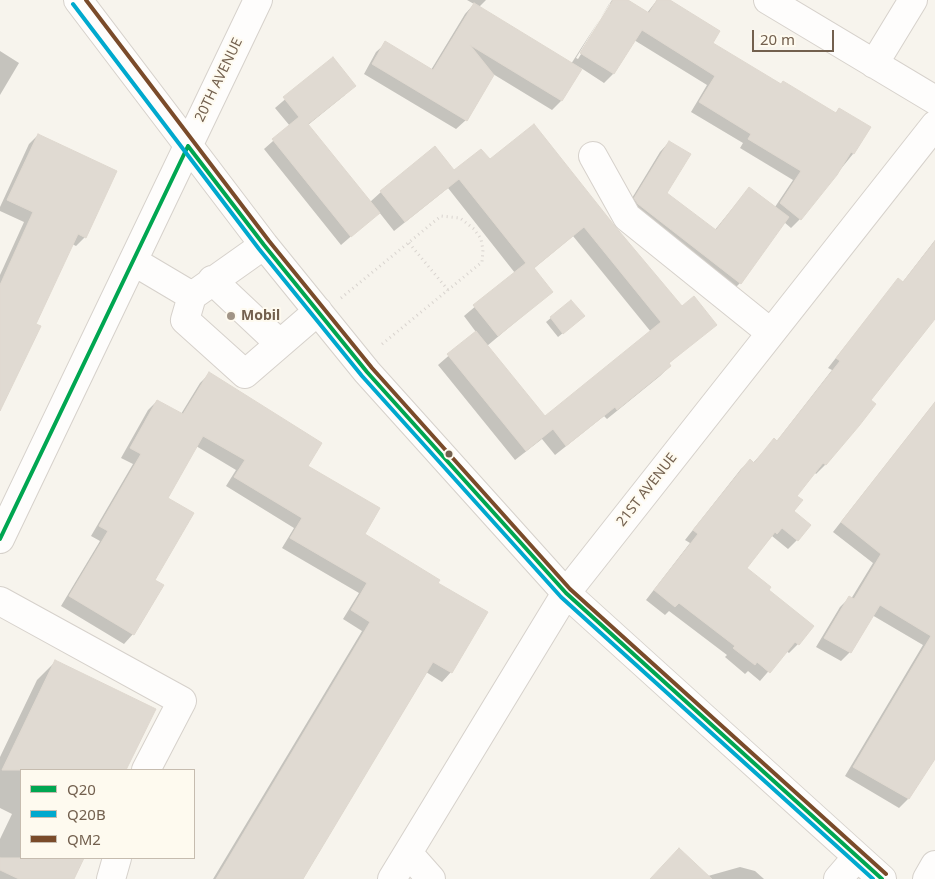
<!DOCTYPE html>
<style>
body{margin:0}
#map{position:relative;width:935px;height:879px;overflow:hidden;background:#f7f4ed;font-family:"Noto Sans",sans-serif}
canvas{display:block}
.legend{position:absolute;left:20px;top:769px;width:175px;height:90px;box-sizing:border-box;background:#fefaef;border:1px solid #c6bcaf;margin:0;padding:6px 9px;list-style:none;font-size:15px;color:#73604e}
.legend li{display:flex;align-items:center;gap:10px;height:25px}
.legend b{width:25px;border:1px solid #c6bcaf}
.scale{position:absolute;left:752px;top:30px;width:82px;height:22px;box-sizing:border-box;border:2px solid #73604e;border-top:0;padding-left:6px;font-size:15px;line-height:18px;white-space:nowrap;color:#73604e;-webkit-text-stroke:4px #fefaef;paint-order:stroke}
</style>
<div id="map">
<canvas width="935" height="879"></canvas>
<ul class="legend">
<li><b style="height:6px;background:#00a651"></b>Q20</li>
<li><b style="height:6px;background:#00a9ce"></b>Q20B</li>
<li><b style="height:6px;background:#7a4b2a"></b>QM2</li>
</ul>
<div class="scale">20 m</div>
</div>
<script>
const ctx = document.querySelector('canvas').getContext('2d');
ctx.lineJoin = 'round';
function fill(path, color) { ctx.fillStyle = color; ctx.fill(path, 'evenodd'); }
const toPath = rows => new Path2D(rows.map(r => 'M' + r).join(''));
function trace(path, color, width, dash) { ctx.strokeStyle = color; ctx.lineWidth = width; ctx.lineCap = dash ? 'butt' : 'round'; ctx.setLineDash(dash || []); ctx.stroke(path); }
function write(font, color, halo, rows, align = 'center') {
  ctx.font = font + ' "Noto Sans",sans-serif'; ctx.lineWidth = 4; ctx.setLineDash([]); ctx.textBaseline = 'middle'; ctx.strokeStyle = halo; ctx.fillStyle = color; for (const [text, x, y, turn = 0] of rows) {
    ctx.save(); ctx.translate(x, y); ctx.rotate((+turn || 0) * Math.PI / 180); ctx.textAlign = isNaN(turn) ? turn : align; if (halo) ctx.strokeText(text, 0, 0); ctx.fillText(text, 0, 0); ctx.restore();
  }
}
fill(toPath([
 [467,0,486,0,479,7,571,64,612,0,625,0,647,13,657,0,667,0,711,43,780,85,835,114,839,109,870,128,853,154,800,219,791,228,784,222,740,283,731,292,626,208,660,152,669,142,666,193,714,231,749,188,775,207,793,180,740,148,743,143,691,112,707,85,634,40,613,74,604,83,581,68,561,101,552,110,493,74,466,120,456,129,364,74,376,52,386,43,431,70,465,14,474,4],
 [609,4,612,4,578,59,576,58],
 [0,51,19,63,0,95],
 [332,59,345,95,308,125,370,202,381,192,489,161,613,226,682,308,715,324,668,364,670,366,660,376,607,419,604,416,555,455,542,439,515,460,438,365,476,332,464,316,515,273,448,188,394,231,379,212,341,245,264,149,290,126,275,108],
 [573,236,651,332,544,418,487,346,551,292,533,269],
 [38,135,85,237,76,246,72,244,34,324,0,410,0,275,24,222,0,211,0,207,29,144],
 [935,240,935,317,870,400,858,425,825,465,816,474,814,472,795,496,792,511,797,540,788,549,772,536,745,568,767,590,798,644,789,653,786,651,760,681,748,671,745,674,725,657,727,655,669,611,665,615,646,600,690,543,685,540,741,469,750,461,753,463,774,440,776,442,832,370,828,368,890,289,902,283],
 [571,301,579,320,558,337,546,322],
 [209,374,307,466,363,534,436,583,451,672,442,682,426,672,302,879,213,879,362,631,343,619,359,593,282,548,294,528,226,486,236,470,196,446,167,499,153,580,162,585,133,634,124,644,61,606,100,541,91,536,133,464,121,458,148,410,157,401,181,414,200,383],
 [935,402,935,753,908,799,899,808,845,776,923,645,872,615,850,652,841,661,816,647,840,607,849,598,851,599,873,563,833,532],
 [55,662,154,709,123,770,21,770,21,858,83,858,73,879,0,879,0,839,12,814,0,808,0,757,37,680],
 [740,867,755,871,764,879,650,879,708,876]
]), '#0003');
const building = toPath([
 [613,0,628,0,649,13,657,0,670,0,720,31,713,43,781,84,783,81,836,113,839,108,871,127,854,154,851,152,837,175,801,220,780,203,801,171,748,139,751,134,699,102,715,76,642,30,614,74,580,53,613,0],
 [474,3,582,69,562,101,470,45,494,75,467,121,372,64,385,41,433,70,474,3],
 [333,57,356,86,308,124,380,213,351,237,272,139,299,117,283,97,333,57],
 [534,124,614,225,682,306,694,296,717,325,669,363,671,366,617,410,615,407,566,446,553,429,526,451,447,354,476,331,545,416,661,322,584,227,534,268,553,292,498,336,473,305,526,263,459,179,405,222,380,191,435,146,454,170,481,149,490,159,534,124],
 [38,134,117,171,86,238,78,234,36,324,41,326,0,411,0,285,33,212,7,200,38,134],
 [669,141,691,154,667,193,716,230,749,187,789,217,741,284,638,204,634,198,669,141],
 [935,241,935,319,871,400,876,404,859,426,826,465,823,463,797,496,803,500,794,511,811,525,798,541,782,528,777,534,775,532,747,568,771,587,769,590,814,626,799,645,795,642,770,673,757,662,755,665,733,648,735,646,679,603,675,607,654,590,698,534,693,530,750,459,754,463,774,438,777,441,840,361,836,358,898,278,903,282,935,241],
 [571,300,585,316,563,334,550,317,571,300],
 [209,372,322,443,308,466,380,508,365,534,440,580,438,583,488,612,452,673,433,662,303,879,216,879,370,622,351,610,367,583,290,538,302,518,234,477,245,460,203,436,168,498,194,513,155,580,164,585,134,635,69,596,108,531,99,526,141,454,130,448,157,400,183,414,209,372],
 [935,402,935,759,909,799,853,767,931,636,880,605,851,653,824,638,849,596,854,599,881,554,841,522,935,402],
 [55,660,156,709,126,770,2,770,55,660],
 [679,848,712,879,650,879,679,848],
 [0,858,84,858,74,879,19,879,0,870,0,858]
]);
fill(building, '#e0dad2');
trace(building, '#dfd8cf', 1);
const minor = toPath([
 [78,0,264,245,367,372,566,593,882,879],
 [768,0,935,100],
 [874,64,913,0],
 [593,156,627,217,771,333],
 [264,245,192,296,185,320,245,374,318,311],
 [133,261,192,296],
 [212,280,279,343],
 [0,539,258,0],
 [0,601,182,701,146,770],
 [408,853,431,879],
 [111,879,117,858],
 [392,879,566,593,935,125],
 [838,879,857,857],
 [927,879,935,865]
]);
trace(minor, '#d6d1cb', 30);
trace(toPath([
 [409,243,448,290],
 [341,298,441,216,460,218,474,229,481,239,483,250,482,262,381,345]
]), '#d9d4cf', 3, [1, 4]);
trace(minor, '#fefdfc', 28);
trace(toPath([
 [188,146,264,245,367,372,566,593,882,879],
 [0,539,188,146]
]), '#00a651', 4);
trace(toPath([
 [73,4,259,249,362,376,561,597,873,879]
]), '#00a9ce', 4);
trace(toPath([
 [86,0,269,241,372,368,570,589,886,874]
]), '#7a4b2a', 4);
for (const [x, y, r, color] of [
 [231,316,5,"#a19486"],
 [449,454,4.5,"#73604e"]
]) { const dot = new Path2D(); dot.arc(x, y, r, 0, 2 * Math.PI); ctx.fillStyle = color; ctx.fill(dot); trace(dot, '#fefaef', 2); }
write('14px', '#73604e', '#fefaef', [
 ["20TH AVENUE",219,80,-64],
 ["21ST AVENUE",647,490,-52]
]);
write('bold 14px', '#73604e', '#fefaef', [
 ["Mobil",241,316]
], 'left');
</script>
